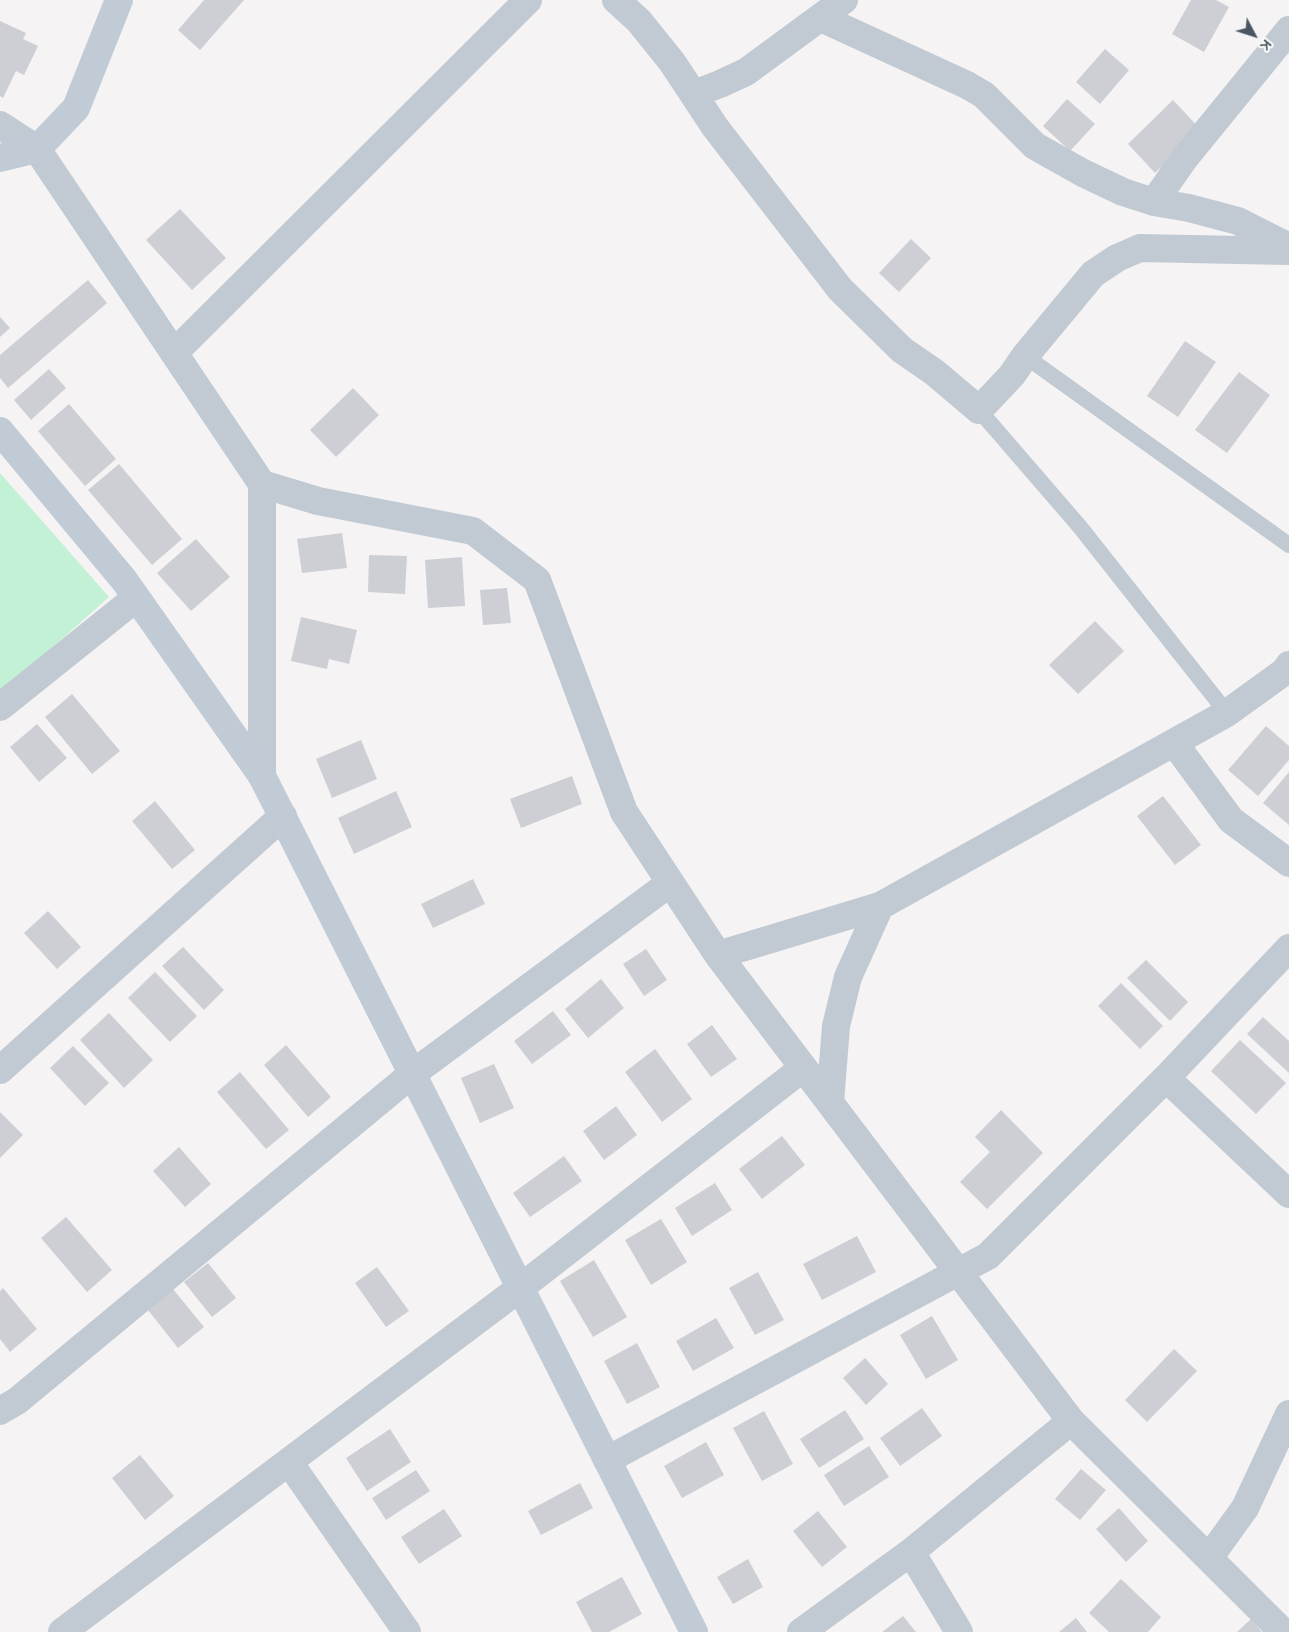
<!DOCTYPE html>
<style>
body{margin:0}
#map{position:relative;width:1289px;height:1632px;overflow:hidden;background:#f5f3f3;font-family:"Varela Round",sans-serif}
canvas{display:block}
.north{position:absolute;left:1229px;top:10px;width:50px;height:50px;-webkit-text-stroke:4px #fff;paint-order:stroke;rotate:130deg;font-size:14px;font-weight:700;line-height:20px;text-align:center;color:#4a5661}
.north::after{content:'';display:block;margin:auto;width:18px;height:22px;background:#4a5661;clip-path:polygon(50% 0,100% 100%,50% 72%,0 100%)}
</style>
<div id="map">
<canvas width="1289" height="1632"></canvas>
<div class="north">K</div>
</div>
<script>
const ctx = document.querySelector('canvas').getContext('2d');
ctx.lineJoin = 'round';
function fill(path, color) { ctx.fillStyle = color; ctx.fill(path, 'evenodd'); }
const toPath = rows => new Path2D(rows.map(r => 'M' + r).join(''));
function trace(path, color, width, dash) { ctx.strokeStyle = color; ctx.lineWidth = width; ctx.lineCap = dash ? 'butt' : 'round'; ctx.setLineDash(dash || []); ctx.stroke(path); }
fill(toPath([
 [0,473,109,597,0,694]
]), '#c3f1d5');
fill(toPath([
 [204,0,244,0,200,50,178,30],
 [1191,0,1216,0,1229,7,1204,52,1172,34],
 [0,21,26,33,23,39,38,46,24,75,16,71,3,98,0,96],
 [1105,49,1129,70,1100,104,1076,82],
 [1067,99,1095,124,1070,151,1043,126],
 [1173,100,1200,129,1155,173,1128,144],
 [180,209,226,258,192,290,146,240],
 [911,239,931,258,899,292,879,273],
 [88,280,107,303,8,388,0,378,0,355],
 [0,317,10,328,0,337],
 [1185,341,1216,362,1178,417,1147,396],
 [49,369,66,388,31,420,14,400],
 [1239,372,1270,395,1227,453,1195,430],
 [353,388,379,415,336,457,310,430],
 [69,404,116,459,85,486,38,431],
 [119,464,182,539,152,565,88,490],
 [342,533,347,568,302,573,297,539],
 [196,539,230,577,191,611,157,573],
 [369,555,407,556,405,594,368,592],
 [462,557,465,606,428,608,425,560],
 [507,588,511,623,483,625,480,590],
 [301,617,357,630,349,664,329,659,327,669,291,661],
 [1095,621,1124,651,1078,694,1049,665],
 [72,694,120,751,92,774,45,717],
 [37,724,67,758,39,782,10,747],
 [1266,726,1289,746,1289,760,1258,796,1228,770],
 [361,740,377,779,332,798,316,759],
 [1289,772,1289,825,1263,803],
 [572,776,582,804,521,828,510,799],
 [396,791,412,827,354,854,338,818],
 [1163,796,1201,845,1175,865,1137,816],
 [155,801,195,850,172,869,132,821],
 [473,879,485,904,433,928,421,904],
 [48,911,81,947,57,969,24,933],
 [183,947,224,990,204,1010,162,966],
 [646,949,667,980,644,996,623,964],
 [1146,960,1188,1002,1170,1021,1127,978],
 [155,972,197,1016,170,1042,128,998],
 [601,979,624,1008,588,1038,565,1009],
 [1121,983,1163,1026,1140,1049,1098,1006],
 [553,1011,571,1035,532,1064,514,1041],
 [109,1013,153,1060,124,1088,80,1040],
 [1263,1017,1289,1041,1289,1073,1247,1034],
 [712,1025,737,1059,711,1077,687,1044],
 [1240,1040,1286,1083,1256,1114,1211,1071],
 [286,1045,331,1097,308,1117,264,1065],
 [73,1046,109,1083,85,1106,50,1068],
 [655,1049,692,1099,662,1122,625,1072],
 [494,1064,514,1108,480,1123,461,1078],
 [240,1072,289,1130,266,1149,217,1092],
 [616,1106,637,1135,604,1160,583,1131],
 [1001,1110,1043,1153,987,1209,960,1182,990,1152,975,1137],
 [0,1112,23,1135,0,1158],
 [782,1136,805,1165,762,1199,739,1169],
 [179,1147,211,1184,185,1207,153,1171],
 [564,1156,582,1181,530,1217,513,1193],
 [715,1183,732,1210,692,1236,675,1208],
 [66,1217,112,1270,87,1292,41,1238],
 [661,1219,687,1262,651,1285,625,1240],
 [857,1236,876,1272,822,1300,803,1264],
 [594,1260,627,1317,593,1337,560,1281],
 [208,1263,236,1298,212,1317,184,1282],
 [377,1267,409,1311,386,1327,355,1283],
 [758,1272,784,1320,755,1335,729,1288],
 [3,1288,37,1329,10,1352,0,1339,0,1291],
 [173,1289,204,1327,178,1348,148,1310],
 [932,1316,958,1360,926,1379,900,1335],
 [716,1318,734,1348,693,1371,676,1341],
 [637,1343,660,1387,627,1404,604,1361],
 [1174,1349,1197,1371,1147,1422,1125,1400],
 [865,1358,888,1384,866,1405,843,1378],
 [922,1408,942,1436,900,1466,880,1438],
 [845,1410,864,1439,819,1468,800,1439],
 [764,1411,793,1464,762,1481,733,1428],
 [390,1429,411,1462,367,1491,346,1458],
 [706,1442,724,1475,682,1498,664,1466],
 [869,1446,889,1477,844,1506,824,1475],
 [140,1455,174,1496,145,1520,112,1478],
 [1081,1469,1106,1490,1080,1520,1055,1499],
 [416,1470,430,1491,386,1520,372,1498],
 [580,1483,593,1508,541,1535,528,1511],
 [1119,1508,1148,1541,1126,1562,1096,1529],
 [444,1509,462,1536,419,1564,401,1537],
 [818,1511,847,1547,822,1567,793,1531],
 [748,1559,763,1587,733,1604,717,1577],
 [622,1577,642,1614,609,1632,592,1632,576,1602],
 [1121,1579,1161,1617,1148,1632,1109,1632,1089,1613],
 [903,1616,916,1632,882,1632],
 [1076,1618,1087,1632,1059,1632],
 [1251,1619,1262,1632,1237,1632]
]), '#cdcfd5');
trace(toPath([
 [1025,356,1289,545],
 [979,410,1080,527,1227,713]
]), '#c1cad2', 16);
trace(toPath([
 [616,0,639,21,672,62,715,127,840,289,902,350,934,372,979,410,1012,375,1025,356,1093,274,1117,258,1140,248,1289,251],
 [821,18,967,85,984,95,1035,146,1083,173,1123,192,1154,202,1189,208,1238,221,1289,247],
 [694,94,720,84,746,72,844,0],
 [0,125,37,149,262,484,318,501,473,531,537,580,624,812,718,955,880,906,1227,713,1285,671,1289,665],
 [1154,202,1184,159,1289,30],
 [174,353,528,0],
 [0,707,136,598],
 [1175,744,1231,820,1289,863],
 [262,776,262,484],
 [718,955,1071,1421,1283,1632],
 [0,1070,283,816],
 [1166,1078,1289,1194],
 [830,1103,836,1026,848,977,880,906],
 [0,1411,17,1401,412,1074,670,883],
 [607,1460,988,1256,1166,1078,1289,948],
 [289,1462,407,1632],
 [911,1552,959,1632],
 [1209,1558,1245,1508,1289,1414],
 [62,1632,520,1288,803,1068],
 [801,1632,911,1552,1071,1421]
]), '#c1cad2', 28);
trace(toPath([
 [0,158,37,149,76,108,119,0],
 [0,431,124,580,262,776,694,1632]
]), '#c1cbd6', 28);
</script>
